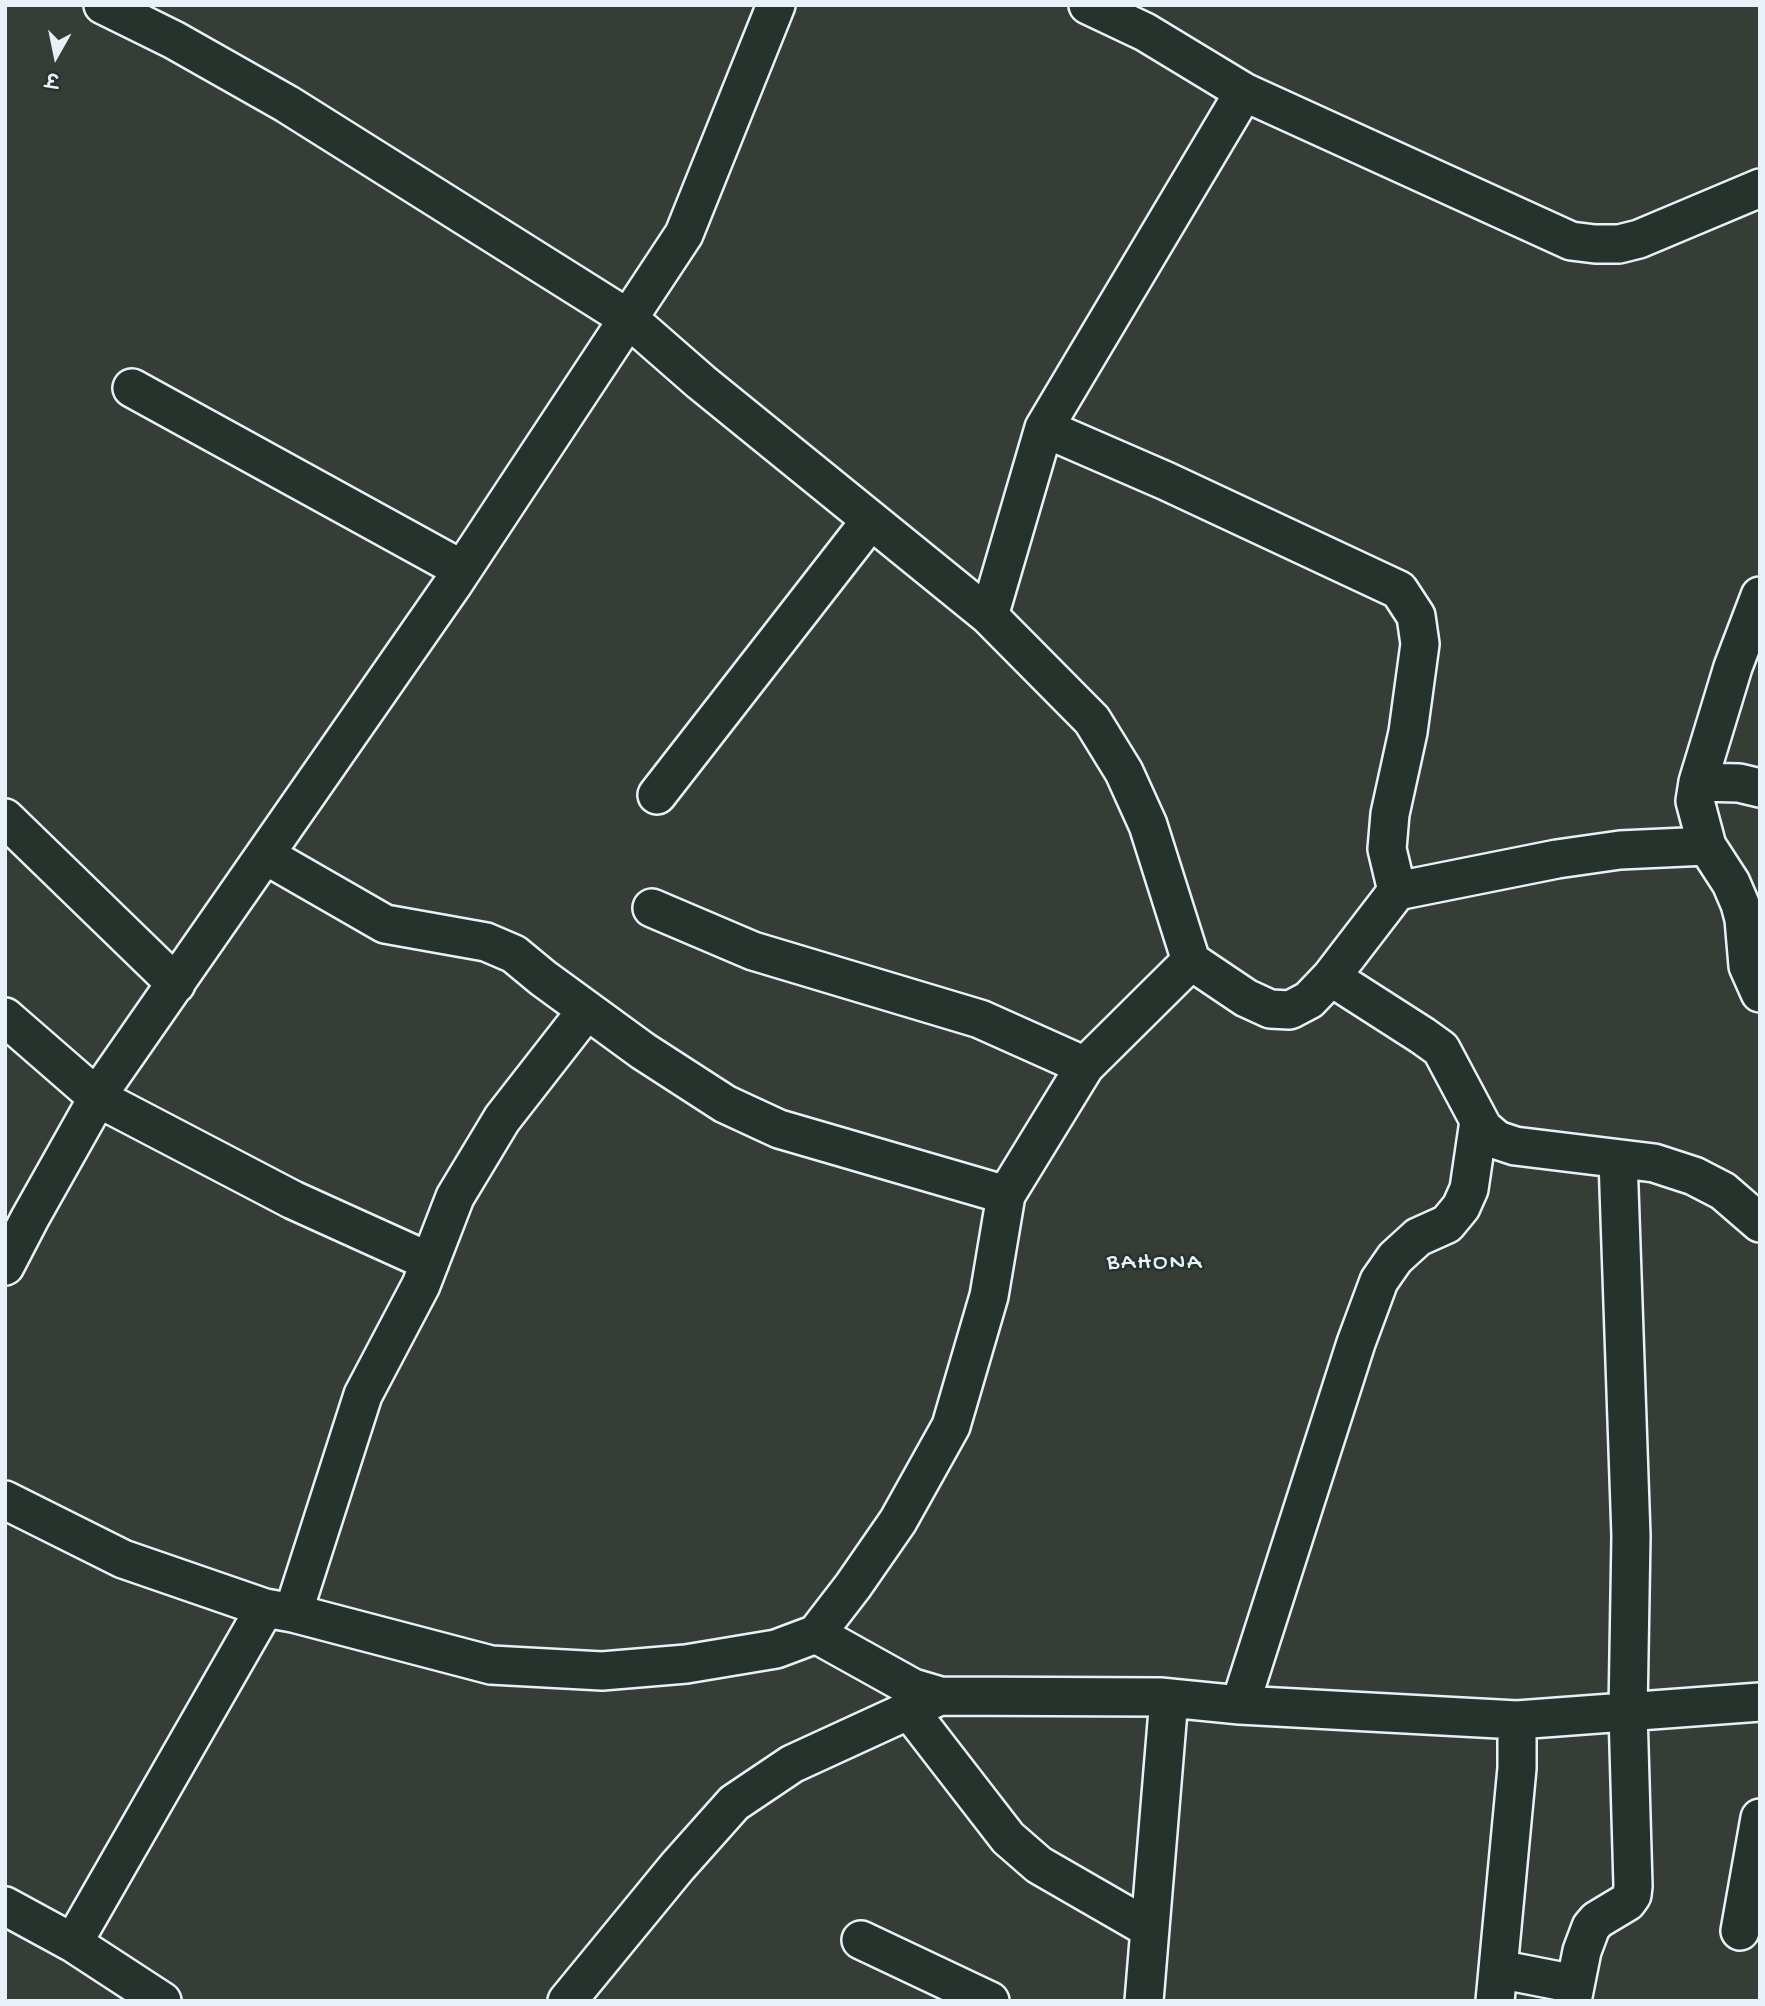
<!DOCTYPE html>
<meta charset="utf-8">
<style>
body{margin:0}
#map{position:relative;width:1765px;height:2006px;overflow:hidden;background:#353d36;font-family:"Gochi Hand","Playpen Sans Deva",sans-serif}
canvas{display:block}
.frame{position:absolute;inset:0;border:7px solid #e8f1f8;pointer-events:none}
.north{position:absolute;left:21px;top:21px;width:70px;height:70px;-webkit-text-stroke:5px #26332d;paint-order:stroke;rotate:189deg;font-size:19px;font-weight:700;line-height:28px;text-align:center;color:#e8f1f8}
.north::after{content:'';display:block;margin:auto;width:24px;height:32px;background:#e8f1f8;clip-path:polygon(50% 0,100% 100%,50% 72%,0 100%)}
</style>
<div id="map">
<canvas width="1765" height="2006"></canvas>
<div class="frame"></div>
<div class="north">उ</div>
</div>
<script>
const ctx = document.querySelector('canvas').getContext('2d');
ctx.lineJoin = 'round';
const toPath = rows => new Path2D(rows.map(r => 'M' + r).join(''));
function trace(path, color, width, dash) { ctx.strokeStyle = color; ctx.lineWidth = width; ctx.lineCap = dash ? 'butt' : 'round'; ctx.setLineDash(dash || []); ctx.stroke(path); }
function write(font, color, halo, rows, align = 'center') {
  ctx.font = font + ' "Gochi Hand",sans-serif'; ctx.lineWidth = 5; ctx.setLineDash([]); ctx.textBaseline = 'middle'; ctx.strokeStyle = halo; ctx.fillStyle = color; for (const [text, x, y, turn = 0] of rows) {
    ctx.save(); ctx.translate(x, y); ctx.rotate((+turn || 0) * Math.PI / 180); ctx.textAlign = isNaN(turn) ? turn : align; if (halo) ctx.strokeText(text, 0, 0); ctx.fillText(text, 0, 0); ctx.restore();
  }
}
const minor = toPath([
 [103,5,174,40,287,104,629,319,701,382,989,616,1092,720,1124,772,1148,825,1191,961,1085,1066,1006,1195,989,1296,951,1426,898,1521,853,1586,816,1634,776,1649,686,1664,602,1671,491,1665,293,1613,265,1608],
 [1088,5,1145,32,1244,92,1571,241,1595,244,1619,244,1639,239,1760,188],
 [132,388,461,569],
 [1044,428,1166,481,1399,590,1416,616,1420,644,1408,732,1390,814,1387,849,1397,891,1331,977,1423,1036,1441,1049,1483,1128,1497,1140,1515,1146,1654,1163,1694,1176,1723,1191,1760,1223],
 [1760,596,1733,667,1698,782,1695,801,1707,846,1731,883,1740,904,1744,919,1748,966,1760,993],
 [989,616,1044,428,1244,92],
 [1698,782,1739,783,1760,788],
 [657,795,871,520],
 [5,818,176,984],
 [265,855,385,924,486,942,514,954,543,978,643,1051,725,1104,779,1129,1006,1195],
 [1397,891,1557,859,1620,850,1707,846],
 [652,908,753,951,980,1019,1085,1066],
 [1191,961,1246,998,1270,1009,1290,1010,1309,1000,1331,977],
 [5,1017,98,1098,293,1200,430,1262],
 [5,1266,30,1218,106,1083,453,584,684,234,776,5],
 [5,1500,123,1559,265,1608,73,1943],
 [293,1613,363,1395,421,1285,455,1197,502,1119,587,1010],
 [816,1634,913,1688,940,1696,1160,1697,1240,1705,1517,1720],
 [1240,1705,1356,1343,1379,1281,1395,1258,1418,1237,1447,1224,1461,1207,1469,1189,1479,1121],
 [909,1710,1008,1838,1039,1865,1150,1929],
 [5,1906,73,1943,162,2001],
 [1740,1931,1760,1818],
 [861,1940,990,2001],
 [1498,1969,1575,1984],
 [567,2001,677,1867,734,1803,792,1764,940,1696],
 [1144,2001,1169,1698],
 [1495,2001,1517,1768,1517,1720,1760,1702],
 [1572,2001,1582,1951,1591,1927,1597,1920,1627,1902,1632,1895,1633,1886,1628,1712,1631,1536,1618,1159]
]);
trace(minor, '#e8f1f8', 42);
trace(minor, '#26332d', 37);
ctx.letterSpacing = '2px';
write('24px', '#e8f1f8', '#26332d', [
 ["BAHONA",1155,1264]
]);
ctx.letterSpacing = '0px';
</script>
